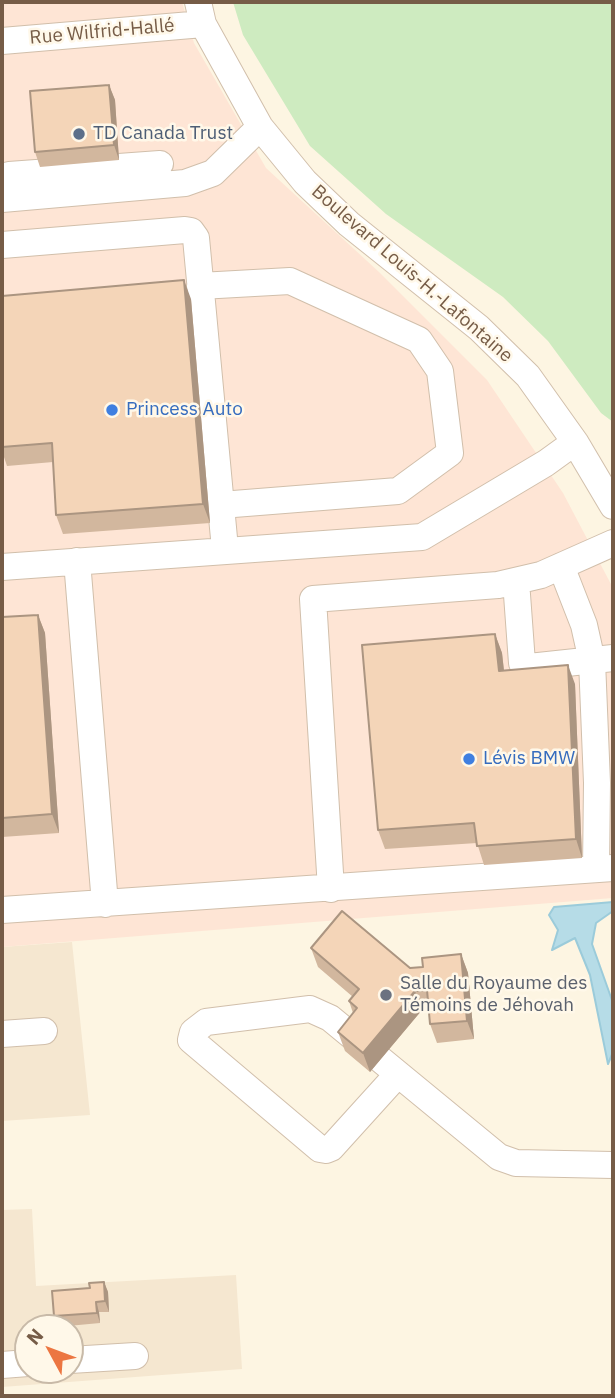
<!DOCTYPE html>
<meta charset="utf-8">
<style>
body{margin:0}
#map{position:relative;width:615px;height:1398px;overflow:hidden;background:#fdf5e2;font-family:"IBM Plex Sans",sans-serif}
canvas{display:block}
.frame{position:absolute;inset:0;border:4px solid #765c47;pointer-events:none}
.north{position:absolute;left:14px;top:1314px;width:70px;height:70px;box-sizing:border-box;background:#fff8e9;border:2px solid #c8baa8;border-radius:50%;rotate:311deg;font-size:19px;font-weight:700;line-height:28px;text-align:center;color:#765c47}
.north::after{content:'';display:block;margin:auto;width:24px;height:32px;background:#ec7641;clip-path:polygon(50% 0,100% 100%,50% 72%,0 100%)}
</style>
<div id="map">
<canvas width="615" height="1398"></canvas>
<div class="frame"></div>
<div class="north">N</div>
</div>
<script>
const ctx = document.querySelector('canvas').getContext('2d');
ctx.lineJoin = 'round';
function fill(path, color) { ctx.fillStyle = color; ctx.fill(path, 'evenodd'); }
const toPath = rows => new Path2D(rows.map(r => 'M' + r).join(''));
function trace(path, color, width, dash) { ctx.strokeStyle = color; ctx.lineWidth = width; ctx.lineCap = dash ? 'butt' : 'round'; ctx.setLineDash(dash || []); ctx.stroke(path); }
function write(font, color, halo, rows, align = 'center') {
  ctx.font = font + ' "IBM Plex Sans",sans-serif'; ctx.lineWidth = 5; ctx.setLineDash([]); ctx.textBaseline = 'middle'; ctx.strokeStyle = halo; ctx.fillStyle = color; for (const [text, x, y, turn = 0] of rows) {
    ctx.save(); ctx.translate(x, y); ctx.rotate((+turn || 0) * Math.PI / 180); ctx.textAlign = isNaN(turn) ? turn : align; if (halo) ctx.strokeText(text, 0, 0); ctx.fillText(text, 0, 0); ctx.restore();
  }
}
fill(toPath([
 [72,942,90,1115,2,1121,2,947],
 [32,1209,36,1286,236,1275,242,1369,2,1387,2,1210],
 [28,1328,70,1328,70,1370,28,1370]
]), '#f5e7d0');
fill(toPath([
 [2,2,182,2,194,43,266,168,379,272,487,380,563,493,613,588,613,898,2,947]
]), '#fee5d5');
fill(toPath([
 [233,2,613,2,613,422,601,413,548,341,503,297,386,214,310,146,243,35]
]), '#ceebc0');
const water = toPath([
 [613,902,613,911,596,923,592,944,613,1003,613,1052,608,1064,590,975,575,938,552,950,558,930,549,915,554,907,613,902]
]);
fill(water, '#b6dce7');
trace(water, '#9bcbda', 2);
const minor = toPath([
 [198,2,203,24,260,127,305,182,349,224,479,328,528,376,575,442,613,506],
 [2,41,203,24],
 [9,175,160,164],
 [2,199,185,183,213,173,260,127],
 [2,245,185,230,191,231,196,238,225,549],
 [200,286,290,281,419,340,440,371,450,453,398,491,221,505],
 [77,561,105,904],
 [561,566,584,625,592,661,597,783,596,869],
 [2,567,422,537,546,463,575,442],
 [516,581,522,663,529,667,613,658],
 [331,889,313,599,498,585,541,575,613,543],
 [2,910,613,868],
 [2,1034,44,1031],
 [398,1074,331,1148,326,1150,320,1149,191,1040,193,1032,206,1022,310,1009,330,1018,499,1157,516,1163,613,1165],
 [70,1360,135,1356],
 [2,1365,28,1363]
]);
trace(minor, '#d1bfab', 28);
trace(minor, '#fff', 26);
fill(toPath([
 [109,85,115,100,119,160,40,167,35,152],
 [2,296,191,299,210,523,63,534,56,515,53,462,7,466,2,451],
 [38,615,45,633,59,833,2,837,2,617],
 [495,634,502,653,504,670,575,684,582,858,484,865,477,843,385,849,378,830],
 [311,948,410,968,423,967,461,954,468,973,474,1039,437,1043,430,1024,429,1010,422,1010,370,1072,345,1051,338,1032,353,1013,349,1001,353,997,318,967],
 [104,1282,108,1292,109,1312,99,1312,100,1323,57,1327,54,1316,90,1288]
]), '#d2b79e');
fill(toPath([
 [109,85,115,100,119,160,114,145],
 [184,280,191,299,210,523,203,504],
 [38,615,45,633,59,833,52,814],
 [495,634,502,653,506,690,499,671],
 [568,665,575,684,582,858,576,839],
 [461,954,468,973,474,1039,467,1021],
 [415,991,422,1010,370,1072,363,1053],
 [104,1282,108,1292,109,1312,105,1301],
 [96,1302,99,1312,100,1323,97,1313]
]), '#ab9581');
const building = toPath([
 [109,85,114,145,35,152,30,91,109,85],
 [184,280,203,504,56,515,52,443,2,447,2,296,184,280],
 [38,615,52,814,2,818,2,617,38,615],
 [495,634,499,671,568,665,576,839,477,846,474,823,378,830,362,645,495,634],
 [342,911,410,968,423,967,422,958,461,954,467,1021,430,1024,427,990,415,991,363,1053,338,1032,357,1008,349,1001,359,989,311,948,342,911],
 [104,1282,105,1301,96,1302,97,1313,54,1316,52,1291,90,1288,89,1283,104,1282]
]);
fill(building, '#f4d5b8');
trace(building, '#ab9581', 2);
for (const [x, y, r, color] of [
 [79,134,7,"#5c6f8a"],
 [112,410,7,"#3f7fe0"],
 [469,759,7,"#3f7fe0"],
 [386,995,7,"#6b7280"]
]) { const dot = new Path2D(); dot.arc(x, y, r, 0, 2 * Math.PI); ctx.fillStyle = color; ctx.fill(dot); trace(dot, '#fff8e9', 2.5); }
write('19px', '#765c47', '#fff8e9', [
 ["Rue Wilfrid-Hallé",102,32,-5],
 ["Boulevard Louis-H.-Lafontaine",412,274,41]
]);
write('19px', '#4e5e75', '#fff8e9', [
 ["TD Canada Trust",93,134]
], 'left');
write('19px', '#366cbe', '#fff8e9', [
 ["Princess Auto",126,410],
 ["Lévis BMW",483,759]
], 'left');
write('19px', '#5b616d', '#fff8e9', [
 ["Salle du Royaume des",400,984],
 ["Témoins de Jéhovah",400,1006]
], 'left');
</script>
